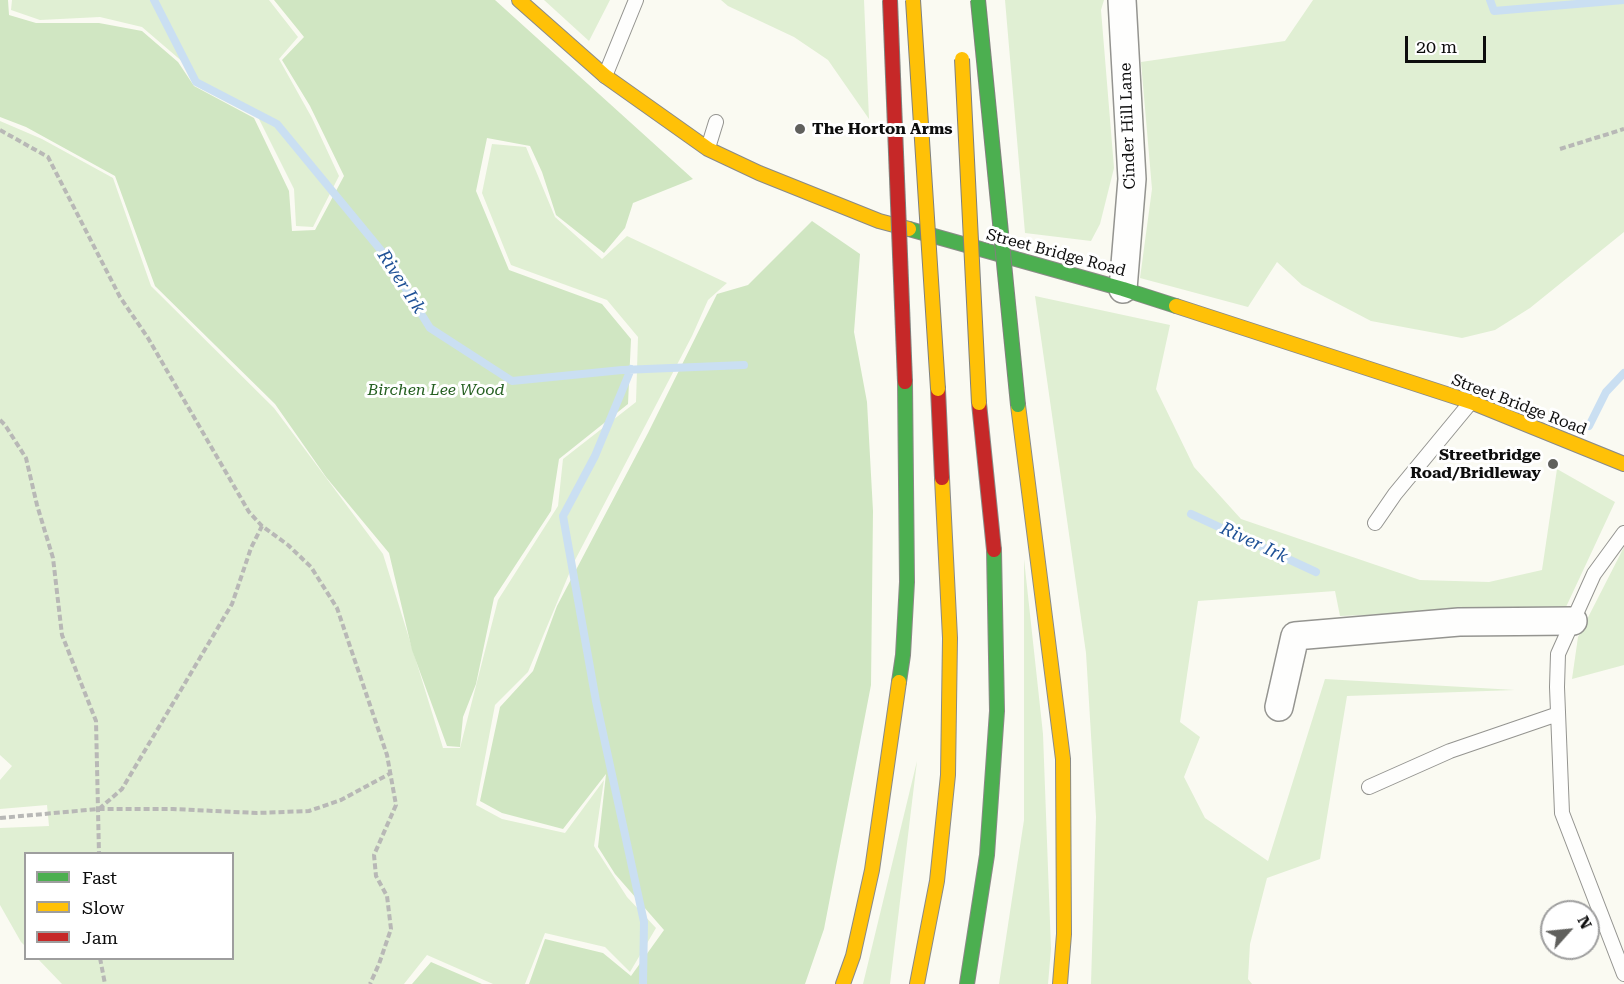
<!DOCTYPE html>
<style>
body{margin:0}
#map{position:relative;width:1624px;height:984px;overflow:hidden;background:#fafaf2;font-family:"Roboto Serif",serif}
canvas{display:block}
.legend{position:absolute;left:24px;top:852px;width:210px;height:108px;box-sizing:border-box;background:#fff;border:2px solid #9e9e9e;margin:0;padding:8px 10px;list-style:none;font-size:18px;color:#0d0d0d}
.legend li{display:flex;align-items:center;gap:12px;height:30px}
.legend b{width:30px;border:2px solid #9e9e9e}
.north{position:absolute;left:1540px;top:900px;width:60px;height:60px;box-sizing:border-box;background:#fff;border:2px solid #9e9e9e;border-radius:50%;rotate:63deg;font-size:16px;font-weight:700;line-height:24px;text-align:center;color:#0d0d0d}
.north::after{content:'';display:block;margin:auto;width:21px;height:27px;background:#60605d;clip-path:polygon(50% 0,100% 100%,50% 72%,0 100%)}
.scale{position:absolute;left:1405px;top:36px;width:81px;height:27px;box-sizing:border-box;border:3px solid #0d0d0d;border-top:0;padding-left:8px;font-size:18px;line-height:21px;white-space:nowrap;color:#0d0d0d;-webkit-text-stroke:4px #fff;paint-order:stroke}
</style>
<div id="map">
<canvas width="1624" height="984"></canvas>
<ul class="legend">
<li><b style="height:8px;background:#4caf50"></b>Fast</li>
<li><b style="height:8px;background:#ffc107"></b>Slow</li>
<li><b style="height:8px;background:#c62828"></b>Jam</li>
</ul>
<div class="north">N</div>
<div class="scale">20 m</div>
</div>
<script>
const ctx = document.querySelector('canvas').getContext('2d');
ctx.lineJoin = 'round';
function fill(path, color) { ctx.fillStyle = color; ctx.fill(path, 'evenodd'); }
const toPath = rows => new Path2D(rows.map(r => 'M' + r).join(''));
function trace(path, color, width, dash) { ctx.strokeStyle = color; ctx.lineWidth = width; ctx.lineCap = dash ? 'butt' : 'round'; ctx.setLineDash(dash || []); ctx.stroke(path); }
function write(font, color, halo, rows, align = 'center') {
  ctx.font = font + ' "Roboto Serif",serif'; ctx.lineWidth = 6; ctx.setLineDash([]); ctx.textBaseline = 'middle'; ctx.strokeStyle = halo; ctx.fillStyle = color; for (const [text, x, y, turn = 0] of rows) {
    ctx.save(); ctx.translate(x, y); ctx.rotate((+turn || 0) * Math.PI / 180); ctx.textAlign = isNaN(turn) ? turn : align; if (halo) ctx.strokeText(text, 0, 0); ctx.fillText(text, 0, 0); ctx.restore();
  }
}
fill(toPath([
 [12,0,269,0,298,37,279,59,312,118,339,176,313,227,296,226,294,189,257,115,197,84,184,63,142,27,100,17,40,20,11,10],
 [544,0,610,0,589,41],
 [721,0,864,0,869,119,828,60,794,37,728,6],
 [1005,0,1104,0,1101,10,1114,168,1100,224,1091,241,1025,233],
 [1313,0,1624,0,1624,232,1530,308,1495,330,1462,338,1371,321,1302,285,1277,262,1248,307,1140,278,1152,189,1141,62,1285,41],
 [0,121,42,139,113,178,151,286,274,408,383,554,443,748,460,748,498,600,558,506,563,459,636,402,638,337,607,300,511,265,482,193,492,144,526,147,555,217,602,259,627,236,727,283,708,300,692,336,574,562,528,672,495,705,476,805,502,819,565,833,604,780,594,846,627,897,656,928,630,972,605,947,545,933,525,984,493,984,427,955,404,984,62,984,38,959,232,958,232,854,26,854,25,946,21,942,0,905,0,828,49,826,47,805,0,809,0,780,12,766,0,755],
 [1035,296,1170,325,1156,389,1194,467,1241,519,1420,580,1489,582,1542,570,1557,469,1615,502,1566,607,1340,616,1335,591,1198,601,1180,722,1200,737,1184,777,1205,818,1268,861,1325,679,1515,690,1347,696,1320,859,1267,878,1250,944,1248,979,1252,984,1091,984,1096,817,1086,653],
 [1624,547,1624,665,1572,679,1578,637],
 [1024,559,1043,734,1051,949,1048,984,999,984,1024,820],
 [917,761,890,984,863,984]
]), '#e0efd3');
fill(toPath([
 [0,0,8,0,9,15,36,23,99,23,142,31,178,62,194,86,254,118,289,191,292,231,315,230,344,176,310,106,282,60,304,37,274,0,495,0,693,179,633,203,625,228,604,253,556,215,542,172,530,146,487,138,476,191,509,270,602,304,631,339,628,404,559,459,551,511,494,598,476,684,463,717,460,747,447,746,412,650,389,553,326,477,275,404,155,286,115,176,26,127,0,117],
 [812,221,860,254,854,332,867,402,873,511,871,685,824,929,805,984,529,984,545,939,603,953,631,976,664,930,615,874,598,847,606,774,563,829,502,813,480,801,500,707,533,671,557,606,648,433,717,294,748,285],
 [431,962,482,984,412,984]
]), '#d0e6c2');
trace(toPath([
 [154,0,196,82,277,124,384,254,430,328,512,381,622,370,744,365],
 [1490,0,1494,11,1624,0],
 [631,369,595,456,563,516,596,701,644,922,643,984],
 [1589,426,1606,392,1624,373],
 [1191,514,1316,572]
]), '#cadff2', 8);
const lane = toPath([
 [605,76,636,0],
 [708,148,716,122],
 [1375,523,1395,494,1471,402],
 [1624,533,1594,574,1558,654,1557,687,1562,813,1624,974],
 [1369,787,1450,751,1558,714]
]);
const street = toPath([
 [1122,0,1132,179,1123,289],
 [1279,707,1295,636,1459,622,1573,621]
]);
const fast = toPath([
 [909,229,1123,289,1176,306],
 [899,682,903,655,907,582,905,382],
 [967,984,987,855,997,711,994,550]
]);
const slow = toPath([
 [519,0,605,76,708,149,759,173,879,221,909,229],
 [1176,306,1471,402,1624,464],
 [1018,405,1063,759,1064,934,1060,984],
 [843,984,853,956,872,870,899,682],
 [917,984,937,881,948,775,950,638,942,478]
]);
const jam = toPath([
 [938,389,942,478],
 [979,403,994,550]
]);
trace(lane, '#949490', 16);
trace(street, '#949490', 30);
trace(fast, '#8a8a87', 16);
trace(slow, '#8a8a87', 16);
trace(jam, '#8a8a87', 16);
trace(toPath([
 [0,130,48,157,120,297,148,338,249,512,262,526,288,545,311,567,337,608,387,755,396,805,374,855,376,876,387,896,391,929,379,964,370,984],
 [1560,149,1624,129],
 [0,420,5,425,26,458,37,505,53,558,62,635,96,721,99,854],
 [99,809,122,789,232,604,251,548,262,526],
 [0,818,98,809,173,809,257,813,309,811,341,800,391,773],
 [100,958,105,984]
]), '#b8b8b6', 4, [6, 3]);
trace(lane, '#fefefd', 14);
trace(street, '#fefefd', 27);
trace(fast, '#4caf50', 14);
trace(slow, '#ffc107', 14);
trace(jam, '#c62828', 14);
const fastBridge = toPath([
 [978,0,1018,405]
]);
const slowBridge = toPath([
 [913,0,938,389],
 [962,59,979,403]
]);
const jamBridge = toPath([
 [890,0,905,382]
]);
trace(fastBridge, '#81817d', 16, []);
trace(slowBridge, '#81817d', 16, []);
trace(jamBridge, '#81817d', 16, []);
trace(fastBridge, '#4caf50', 14);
trace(slowBridge, '#ffc107', 14);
trace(jamBridge, '#c62828', 14);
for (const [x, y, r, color] of [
 [800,129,6,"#60605d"],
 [1553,464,6,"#60605d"]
]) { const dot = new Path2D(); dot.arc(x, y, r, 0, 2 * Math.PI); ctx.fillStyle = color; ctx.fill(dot); trace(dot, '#fff', 2); }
write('16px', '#0d0d0d', '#fff', [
 ["Cinder Hill Lane",1128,126,-92],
 ["Street Bridge Road",1056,253,15],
 ["Street Bridge Road",1519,405,21]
]);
write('bold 16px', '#0d0d0d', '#fff', [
 ["The Horton Arms",812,129],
 ["Streetbridge",1541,455,"right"],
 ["Road/Bridleway",1541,473,"right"]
], 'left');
write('italic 16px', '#266022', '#fff', [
 ["Birchen Lee Wood",436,390]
]);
write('italic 18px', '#1f5196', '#fff', [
 ["River Irk",401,282,57],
 ["River Irk",1254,543,25]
]);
</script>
